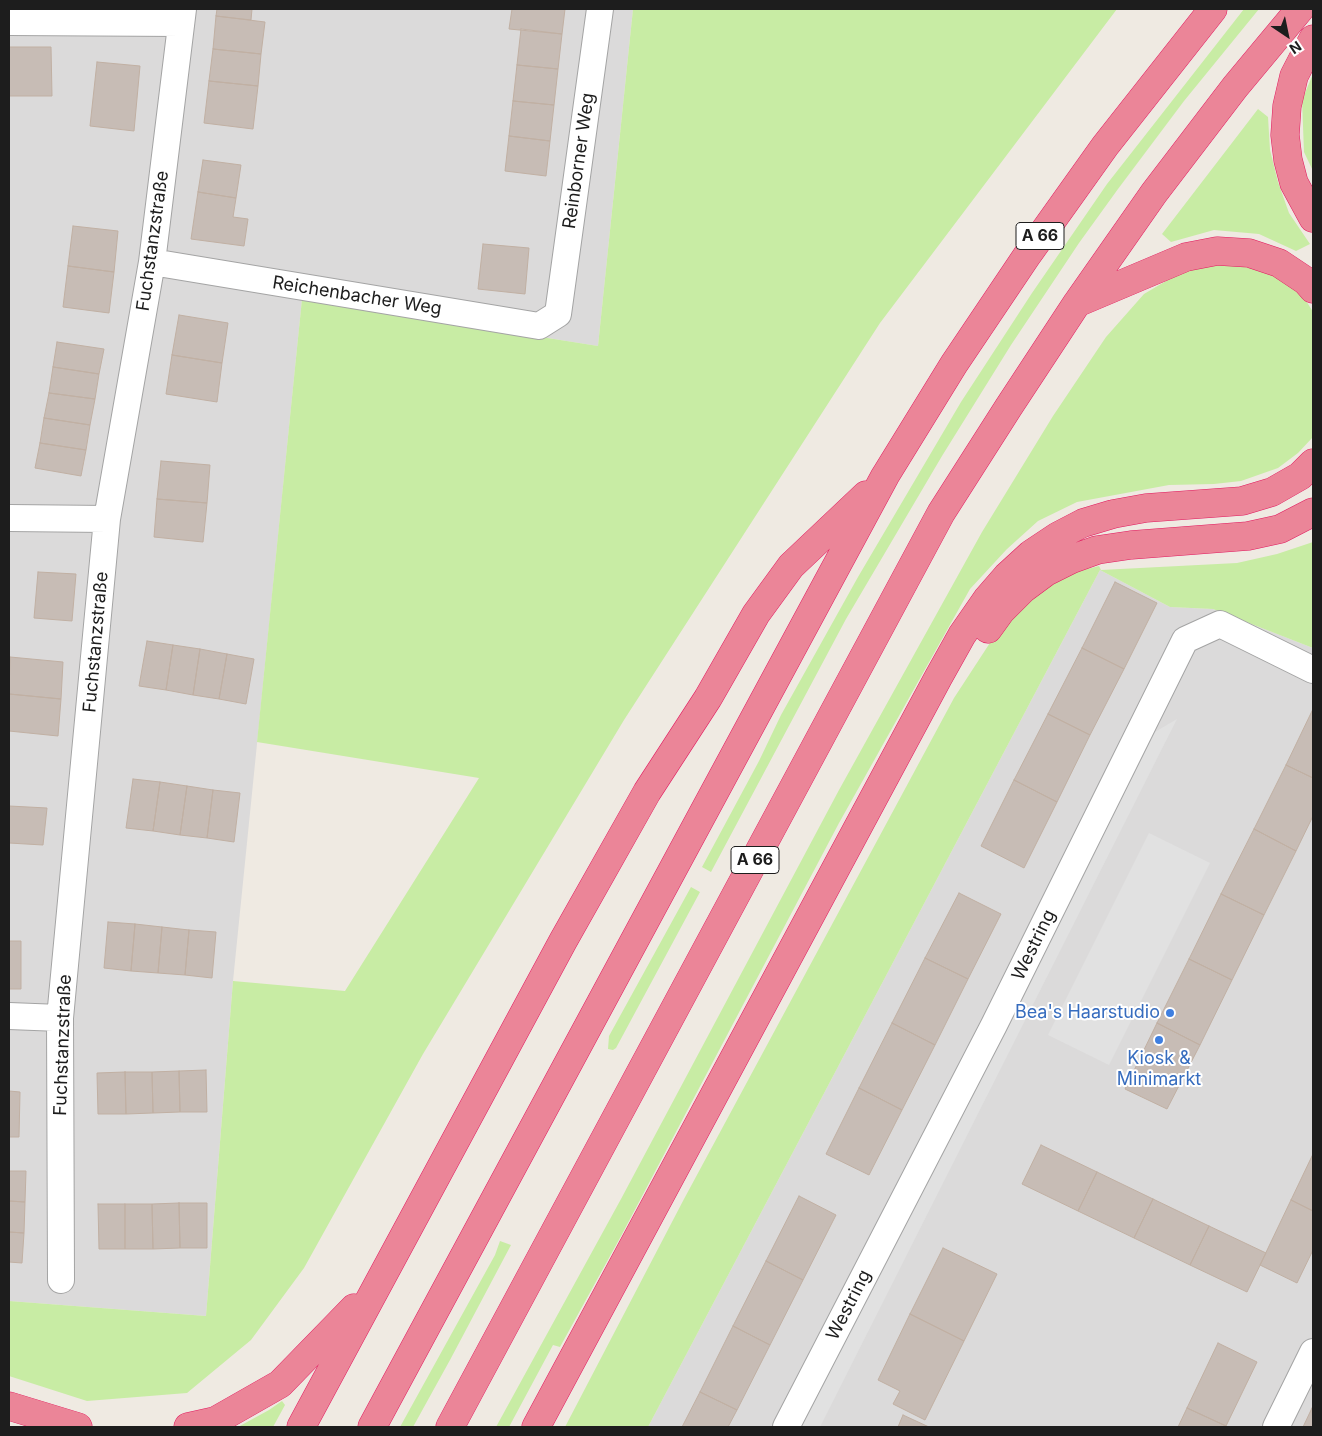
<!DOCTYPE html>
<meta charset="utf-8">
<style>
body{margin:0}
#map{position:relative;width:1322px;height:1436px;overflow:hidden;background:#efeae2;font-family:Inter,sans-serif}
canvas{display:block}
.frame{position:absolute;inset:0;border:10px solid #1d1d1d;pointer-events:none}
.north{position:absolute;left:1262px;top:10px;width:50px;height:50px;-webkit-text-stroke:4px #fff;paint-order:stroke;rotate:146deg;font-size:14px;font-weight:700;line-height:20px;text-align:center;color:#1d1d1d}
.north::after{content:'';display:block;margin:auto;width:18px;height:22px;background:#1d1d1d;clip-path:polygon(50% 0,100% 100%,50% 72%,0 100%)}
</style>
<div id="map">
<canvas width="1322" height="1436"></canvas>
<div class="frame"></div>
<div class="north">N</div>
</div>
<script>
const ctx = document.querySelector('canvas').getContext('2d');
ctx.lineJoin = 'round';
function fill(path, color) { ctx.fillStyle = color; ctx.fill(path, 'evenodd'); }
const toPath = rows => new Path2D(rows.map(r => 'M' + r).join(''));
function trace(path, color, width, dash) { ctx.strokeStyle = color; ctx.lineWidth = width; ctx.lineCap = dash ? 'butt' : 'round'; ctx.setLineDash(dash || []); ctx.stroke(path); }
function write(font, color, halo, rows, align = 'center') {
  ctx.font = font + ' Inter,sans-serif'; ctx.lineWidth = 4; ctx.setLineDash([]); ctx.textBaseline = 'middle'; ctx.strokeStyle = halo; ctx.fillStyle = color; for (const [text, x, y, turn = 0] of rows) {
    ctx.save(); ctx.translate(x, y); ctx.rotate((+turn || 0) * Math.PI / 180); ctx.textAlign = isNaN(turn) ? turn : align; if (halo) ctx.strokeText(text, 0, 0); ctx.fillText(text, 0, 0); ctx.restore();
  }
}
fill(toPath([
 [9,9,633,9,598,346,302,299,233,981,206,1316,9,1301],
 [1100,570,1170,607,1213,609,1313,648,1313,1427,648,1427]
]), '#dbdada');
fill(toPath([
 [633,9,1117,9,880,323,624,720,423,1054,304,1268,251,1340,187,1393,87,1401,9,1376,9,1301,206,1316,233,981,345,991,479,778,257,742,302,299,598,346],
 [1244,9,1259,9,1184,101,1118,189,1079,243,1011,345,942,456,846,619,711,872,702,867,759,761,781,715,858,577,961,402,1032,293,1107,184],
 [1313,74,1313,171,1304,152,1302,100],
 [1258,109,1268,117,1270,150,1278,182,1289,213,1310,244,1296,251,1259,234,1214,230,1171,242,1162,234],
 [1224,264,1264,270,1287,283,1305,299,1313,312,1313,437,1298,453,1278,468,1241,481,1214,484,1169,485,1077,502,1038,521,1007,549,970,589,839,823,621,1236,560,1347,553,1345,509,1427,496,1427,621,1199,839,790,982,532,1053,416,1106,337,1144,294,1183,271],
 [1313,542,1313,648,1213,609,1170,607,1100,570,648,1427,565,1427,684,1199,954,698,999,629,1028,600,1071,573,1099,566,1101,570,1237,563,1277,554],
 [691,887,700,892,616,1048,613,1050,608,1049,609,1036],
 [500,1241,511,1245,450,1360,413,1427,400,1427,495,1255],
 [282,1401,285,1405,273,1427,238,1427,269,1410]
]), '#c8eca4');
fill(toPath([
 [1177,719,820,1427,796,1427,1143,739],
 [1149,833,1210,863,1109,1065,1048,1035]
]), '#e1e1e1');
const building = toPath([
 [217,9,252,9,251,20,216,16,217,9],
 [512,9,565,9,562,34,509,29,512,9],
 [216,16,265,22,261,54,213,49,216,16],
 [521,29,562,34,558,69,517,65,521,29],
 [9,47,51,47,52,96,9,96,9,47],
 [213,49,261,54,258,86,209,81,213,49],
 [97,62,140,66,134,131,90,126,97,62],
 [517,65,558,69,554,105,513,101,517,65],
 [209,81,258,86,253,129,204,123,209,81],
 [513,101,554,105,550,141,509,136,513,101],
 [509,136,550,141,546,176,505,171,509,136],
 [203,160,241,165,236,198,198,192,203,160],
 [198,192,236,198,233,217,248,219,244,246,191,239,198,192],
 [73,226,118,231,114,272,68,266,73,226],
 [483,244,529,248,525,294,478,289,483,244],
 [68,266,114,272,109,313,63,307,68,266],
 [179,315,228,323,222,363,172,355,179,315],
 [57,342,104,349,99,374,53,367,57,342],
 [172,355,222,363,217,402,166,394,172,355],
 [53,367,99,374,95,399,49,393,53,367],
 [49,393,95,399,90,425,44,418,49,393],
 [44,418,90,425,86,450,40,443,44,418],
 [40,443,86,450,81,476,35,468,40,443],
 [161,461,210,465,207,503,157,499,161,461],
 [157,499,207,503,203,542,154,537,157,499],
 [38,572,76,574,72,621,34,618,38,572],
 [1115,582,1157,603,1124,669,1082,648,1115,582],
 [147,641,173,645,166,690,139,686,147,641],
 [173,645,200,649,193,695,166,690,173,645],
 [1082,648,1124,669,1090,735,1048,714,1082,648],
 [200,649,227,654,219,699,193,695,200,649],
 [227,654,254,659,246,704,219,699,227,654],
 [10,657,63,662,61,699,9,694,10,657],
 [9,694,61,699,58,736,9,731,9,694],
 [1313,709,1313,778,1286,765,1313,709],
 [1048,714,1090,735,1057,802,1014,780,1048,714],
 [1286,765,1313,778,1313,816,1296,851,1254,829,1286,765],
 [133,779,160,782,153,831,126,828,133,779],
 [1014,780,1057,802,1024,868,981,846,1014,780],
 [160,782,187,786,180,835,153,831,160,782],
 [187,786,213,790,207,838,180,835,187,786],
 [213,790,240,793,234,842,207,838,213,790],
 [9,806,47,808,43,845,9,843,9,806],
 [1254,829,1296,851,1264,915,1221,894,1254,829],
 [959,893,1001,914,968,979,925,958,959,893],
 [1221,894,1264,915,1232,980,1189,959,1221,894],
 [108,922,135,924,131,971,104,968,108,922],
 [135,924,162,927,158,973,131,971,135,924],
 [162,927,189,930,185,975,158,973,162,927],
 [189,930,216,932,212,978,185,975,189,930],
 [9,941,21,941,21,989,9,989,9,941],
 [925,958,968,979,935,1045,892,1023,925,958],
 [1189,959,1232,980,1200,1045,1157,1023,1189,959],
 [892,1023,935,1045,902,1110,859,1088,892,1023],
 [1157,1023,1200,1045,1167,1109,1125,1089,1157,1023],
 [206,1070,207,1112,180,1112,179,1071,206,1070],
 [179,1071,180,1112,153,1113,152,1072,179,1071],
 [125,1072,152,1072,153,1113,126,1114,125,1072],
 [125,1072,126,1114,98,1114,97,1073,125,1072],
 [859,1088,902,1110,869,1175,826,1154,859,1088],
 [9,1091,20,1092,19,1137,9,1137,9,1091],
 [1041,1145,1097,1172,1078,1211,1022,1184,1041,1145],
 [1313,1154,1313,1211,1291,1200,1313,1154],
 [9,1171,26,1171,25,1202,9,1201,9,1171],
 [1097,1172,1153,1199,1134,1238,1078,1211,1097,1172],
 [799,1196,836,1215,803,1280,766,1261,799,1196],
 [1153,1199,1209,1226,1190,1265,1134,1238,1153,1199],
 [1291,1200,1313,1211,1313,1250,1297,1283,1260,1265,1291,1200],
 [9,1201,25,1202,24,1233,9,1232,9,1201],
 [179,1203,207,1203,207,1248,180,1248,179,1203],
 [179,1203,180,1248,153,1249,152,1204,179,1203],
 [98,1204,125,1204,125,1249,99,1249,98,1204],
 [125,1204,152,1204,153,1249,125,1249,125,1204],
 [1209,1226,1266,1253,1247,1292,1190,1265,1209,1226],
 [9,1232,24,1233,22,1263,9,1262,9,1232],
 [943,1248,997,1274,964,1341,910,1314,943,1248],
 [766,1261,803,1280,770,1345,733,1326,766,1261],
 [910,1314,964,1341,925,1420,893,1404,900,1391,878,1380,910,1314],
 [733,1326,770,1345,737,1410,700,1392,733,1326],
 [1218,1343,1257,1362,1226,1426,1187,1408,1218,1343],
 [700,1392,737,1410,728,1427,682,1427,700,1392],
 [1187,1408,1226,1426,1226,1427,1178,1427,1187,1408],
 [1312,1408,1313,1427,1303,1427,1312,1408],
 [903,1415,929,1427,898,1427,903,1415]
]);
fill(building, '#c7bcb5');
trace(building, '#c1b0a3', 1);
const street = toPath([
 [9,22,181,23],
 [152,262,539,326,558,314,600,9],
 [9,518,107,519],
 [9,1016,60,1018],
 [61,1280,60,1018,107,519,152,262,183,9],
 [786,1427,994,1025,1185,640,1220,624,1313,670],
 [1276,1427,1313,1352]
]);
const highway = toPath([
 [1313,39,1294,76,1287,106,1285,135,1288,160,1294,183,1313,218],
 [1077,303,1186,257,1217,251,1249,253,1279,263,1306,281,1313,289],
 [988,629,1001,611,1023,589,1046,572,1072,559,1097,550,1131,545,1248,536,1280,529,1313,512],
 [9,1406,78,1427],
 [188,1427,215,1421,280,1384,354,1308],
 [301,1427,563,941,647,792,708,698,756,614,791,566,866,495],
 [372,1427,885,476,954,364,1028,254,1105,146,1213,9],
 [450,1427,941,513,1008,408,1077,303,1154,193,1235,87,1300,9],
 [536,1427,938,678,962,635,987,599,1007,576,1031,554,1058,536,1083,523,1113,514,1146,508,1242,501,1272,492,1300,476,1313,463]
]);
trace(street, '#a4a4a4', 28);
trace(highway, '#e11b60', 29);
trace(street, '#fff', 26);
trace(highway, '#eb8598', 28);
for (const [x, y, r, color] of [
 [1170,1013,5,"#3f7fe0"],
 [1159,1040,5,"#3f7fe0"]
]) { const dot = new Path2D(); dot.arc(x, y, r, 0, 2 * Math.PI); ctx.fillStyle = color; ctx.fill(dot); trace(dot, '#fff', 2); }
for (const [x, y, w] of [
 [1040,236,48],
 [755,860,48]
]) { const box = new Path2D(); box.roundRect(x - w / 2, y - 13.5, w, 27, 4); ctx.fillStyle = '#fff'; ctx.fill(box); trace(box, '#1d1d1d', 1); }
write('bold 16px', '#1d1d1d', null, [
 ["A 66",1040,236],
 ["A 66",755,860]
]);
write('18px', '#1d1d1d', '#fff', [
 ["Reinborner Weg",579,161,-82],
 ["Fuchstanzstraße",153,241,-82],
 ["Reichenbacher Weg",357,296,9],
 ["Fuchstanzstraße",96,642,-85],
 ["Westring",1034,945,-64],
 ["Fuchstanzstraße",63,1045,-88],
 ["Westring",849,1305,-63]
]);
write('18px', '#366cbe', '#fff', [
 ["Bea's Haarstudio",1160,1013],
 ["Kiosk &",1159,1059,"center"],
 ["Minimarkt",1159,1080,"center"]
], 'right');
</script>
